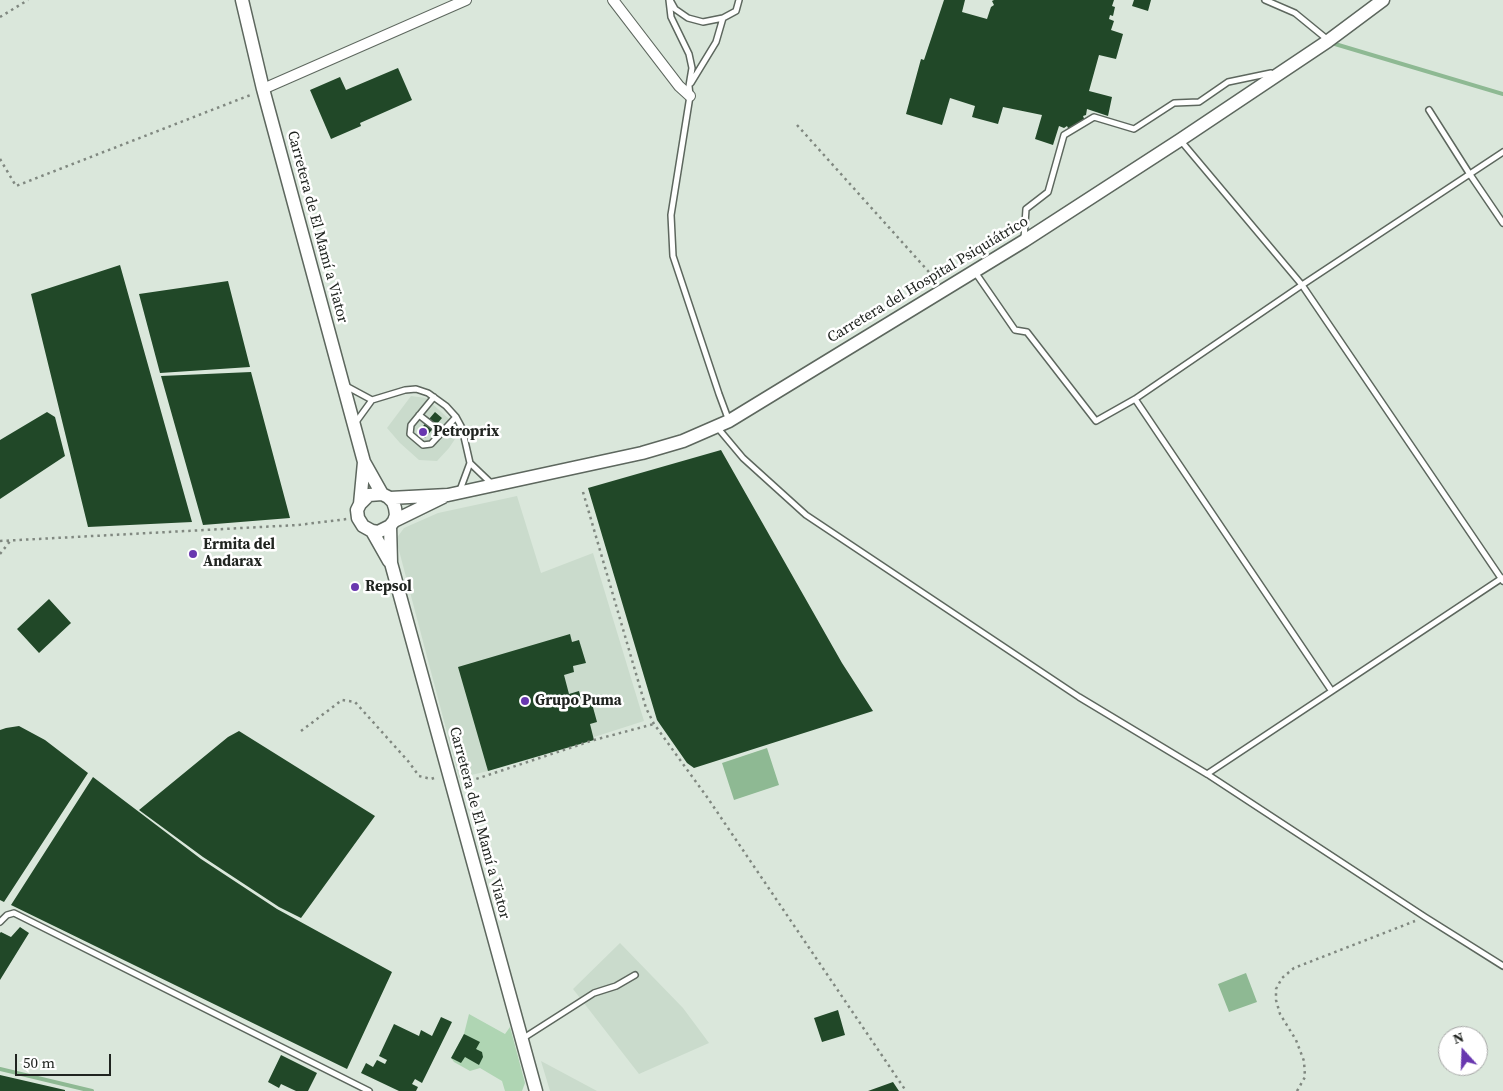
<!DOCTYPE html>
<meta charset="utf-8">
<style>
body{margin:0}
#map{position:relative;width:1503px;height:1091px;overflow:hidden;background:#dae7db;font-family:"Source Serif 4",serif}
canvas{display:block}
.north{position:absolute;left:1438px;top:1026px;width:50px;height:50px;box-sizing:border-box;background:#fff;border:1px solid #a6a7a6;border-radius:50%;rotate:340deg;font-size:14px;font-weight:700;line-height:20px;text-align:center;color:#202420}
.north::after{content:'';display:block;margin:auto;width:18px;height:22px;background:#6837af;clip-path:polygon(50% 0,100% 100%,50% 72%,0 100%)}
.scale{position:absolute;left:15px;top:1054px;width:96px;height:22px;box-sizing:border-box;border:2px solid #202420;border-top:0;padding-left:6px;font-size:15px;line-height:18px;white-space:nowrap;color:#202420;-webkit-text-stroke:4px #fff;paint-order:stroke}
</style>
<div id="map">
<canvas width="1503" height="1091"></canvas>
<div class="north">N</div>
<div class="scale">50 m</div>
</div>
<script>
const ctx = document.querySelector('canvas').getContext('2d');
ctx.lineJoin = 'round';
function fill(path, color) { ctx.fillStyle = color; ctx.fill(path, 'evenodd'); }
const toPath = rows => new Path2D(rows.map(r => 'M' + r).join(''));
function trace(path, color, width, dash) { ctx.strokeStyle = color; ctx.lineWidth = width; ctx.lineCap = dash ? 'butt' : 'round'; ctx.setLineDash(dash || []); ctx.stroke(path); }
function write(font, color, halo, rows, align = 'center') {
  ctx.font = font + ' "Source Serif 4",serif'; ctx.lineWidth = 5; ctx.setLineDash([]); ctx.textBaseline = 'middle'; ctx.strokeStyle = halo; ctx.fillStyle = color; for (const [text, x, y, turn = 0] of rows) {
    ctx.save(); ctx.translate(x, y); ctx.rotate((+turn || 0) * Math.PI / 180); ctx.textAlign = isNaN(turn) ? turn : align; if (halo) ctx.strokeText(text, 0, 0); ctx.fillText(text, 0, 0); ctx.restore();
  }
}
fill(toPath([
 [411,396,426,398,450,420,457,436,449,448,437,461,419,460,400,443,387,428],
 [517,496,541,573,593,553,644,721,488,771,459,778,396,539,404,528,438,513],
 [620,943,683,1008,709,1043,639,1074,573,989],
 [541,1061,597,1091,550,1091]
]), '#cadbcc');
fill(toPath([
 [469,1014,505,1034,510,1027,525,1083,522,1091,505,1091,502,1081,480,1068,470,1071,454,1062,451,1058,464,1034]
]), '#afd5b3');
fill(toPath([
 [767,748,779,785,734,800,722,763],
 [1246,973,1257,1002,1229,1012,1218,984]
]), '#8eb993');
trace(toPath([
 [1335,44,1503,94],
 [0,1069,92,1091]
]), '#8eb993', 4);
fill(toPath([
 [944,0,965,0,962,12,987,19,991,7,994,5,992,1,994,0,1114,0,1112,6,1115,7,1113,16,1110,15,1109,19,1114,21,1111,30,1123,34,1116,59,1099,55,1089,91,1112,97,1108,116,1087,109,1086,115,1083,116,1085,121,1069,130,1067,126,1064,128,1059,126,1053,145,1035,139,1042,115,1003,107,998,124,972,117,975,106,950,98,942,125,906,114,921,59,924,60],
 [1134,0,1151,0,1148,11,1132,6],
 [398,68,412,100,360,123,361,126,331,139,310,90,340,77,346,90],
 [120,265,192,522,88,527,31,294],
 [228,281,250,367,160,373,139,294],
 [251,372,290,518,203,525,161,376],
 [47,412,55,417,65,456,0,499,0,440],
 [435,412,442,418,425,438,418,432],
 [721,450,842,663,873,711,694,768,687,763,657,720,588,488],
 [49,599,71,623,39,653,17,629],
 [570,634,572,642,579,640,586,663,573,666,574,672,564,675,569,694,579,691,582,703,591,700,597,722,590,724,594,740,488,771,458,667],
 [19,726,45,740,88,773,4,902,0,900,0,730,6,728],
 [239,731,375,816,301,918,279,907,203,857,139,810,228,737],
 [93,777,201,859,277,909,392,972,347,1069,11,905],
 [20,927,29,933,0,980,0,933,1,932,11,937],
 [838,1010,845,1035,822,1042,814,1018],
 [441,1017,452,1022,422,1083,415,1079,412,1084,418,1087,416,1091,399,1091,361,1073,366,1063,373,1067,377,1060,385,1064,387,1060,379,1056,394,1024,419,1036,421,1030,432,1036],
 [464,1034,480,1042,476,1049,482,1052,483,1057,479,1065,465,1057,461,1063,451,1058],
 [281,1055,317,1073,308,1091,296,1091,281,1084,279,1088,268,1082],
 [0,1075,65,1090,65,1091,0,1091],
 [893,1082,899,1091,868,1091]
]), '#214828');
const service = toPath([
 [669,0,671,17,689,54,692,68,689,86,690,96,671,215,673,256,719,394,729,421],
 [670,0,675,9,688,18,703,22,723,18,736,11,739,0],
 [1265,0,1295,13,1328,40],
 [691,83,716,42,723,18],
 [1429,110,1469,173,1503,223],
 [1181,141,1302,285,1503,581],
 [1024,239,1026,209,1048,192,1064,135,1094,117,1134,129,1174,103,1199,102,1228,82,1271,73],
 [975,272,1015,330,1027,332,1096,421,1135,399,1302,285,1503,152],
 [346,386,372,400],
 [434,397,411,425,410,434,423,445,431,444,456,417],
 [1135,399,1331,690],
 [419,415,442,433],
 [356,422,372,400,405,390,416,389,428,393,446,406,456,417,462,428,470,463,493,485],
 [717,427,743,458,806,515,1079,697,1207,774,1425,917,1503,966],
 [460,490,470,463],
 [1207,774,1502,578],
 [0,922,7,915,14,913,369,1091],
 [522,1039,594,993,616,986,635,975]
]);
const minor = toPath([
 [613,0,679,86,690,96],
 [263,89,466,0]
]);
const tertiary = toPath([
 [242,0,263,89,364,462,382,494],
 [390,498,448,495,642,453,683,441,729,421,1024,241,1180,140,1328,41,1383,0],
 [360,504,369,495,382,494,388,497,393,502,395,508,396,515,394,521,390,526,378,532,372,531,363,526,358,518,357,510,360,504,364,462],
 [394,521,443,497],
 [390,526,391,563,536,1091],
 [372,531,389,561]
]);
trace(service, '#5d675e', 8);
trace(minor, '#5d675e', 12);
trace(tertiary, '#5d675e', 15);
trace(toPath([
 [0,17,28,0],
 [797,125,937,281],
 [0,159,16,186,253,94],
 [583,492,646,708,654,724,707,797,906,1091],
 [0,541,298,525,347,519],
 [0,554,11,540],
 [301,731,342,700,355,702,408,761,419,776,431,779,437,777],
 [464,783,594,740,654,724],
 [1297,1091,1305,1077,1304,1061,1296,1040,1280,1014,1276,1000,1276,989,1282,978,1294,968,1415,921]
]), '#808880', 2.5, [2.5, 4]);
trace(service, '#fff', 5);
trace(minor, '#fff', 10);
trace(tertiary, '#fff', 12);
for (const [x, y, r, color] of [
 [423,432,5,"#6837af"],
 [193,554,5,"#6837af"],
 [355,587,5,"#6837af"],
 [525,701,5,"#6837af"]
]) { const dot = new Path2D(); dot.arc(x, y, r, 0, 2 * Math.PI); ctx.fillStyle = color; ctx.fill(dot); trace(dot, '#fff', 2); }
write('15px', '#202420', '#fff', [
 ["Carretera de El Mamí a Viator",317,227,75],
 ["Carretera del Hospital Psiquiátrico",928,280,-31],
 ["Carretera de El Mamí a Viator",479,823,75]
]);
write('bold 15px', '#202420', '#fff', [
 ["Petroprix",433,432],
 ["Ermita del",203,545],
 ["Andarax",203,562],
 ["Repsol",365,587],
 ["Grupo Puma",535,701]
], 'left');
</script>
